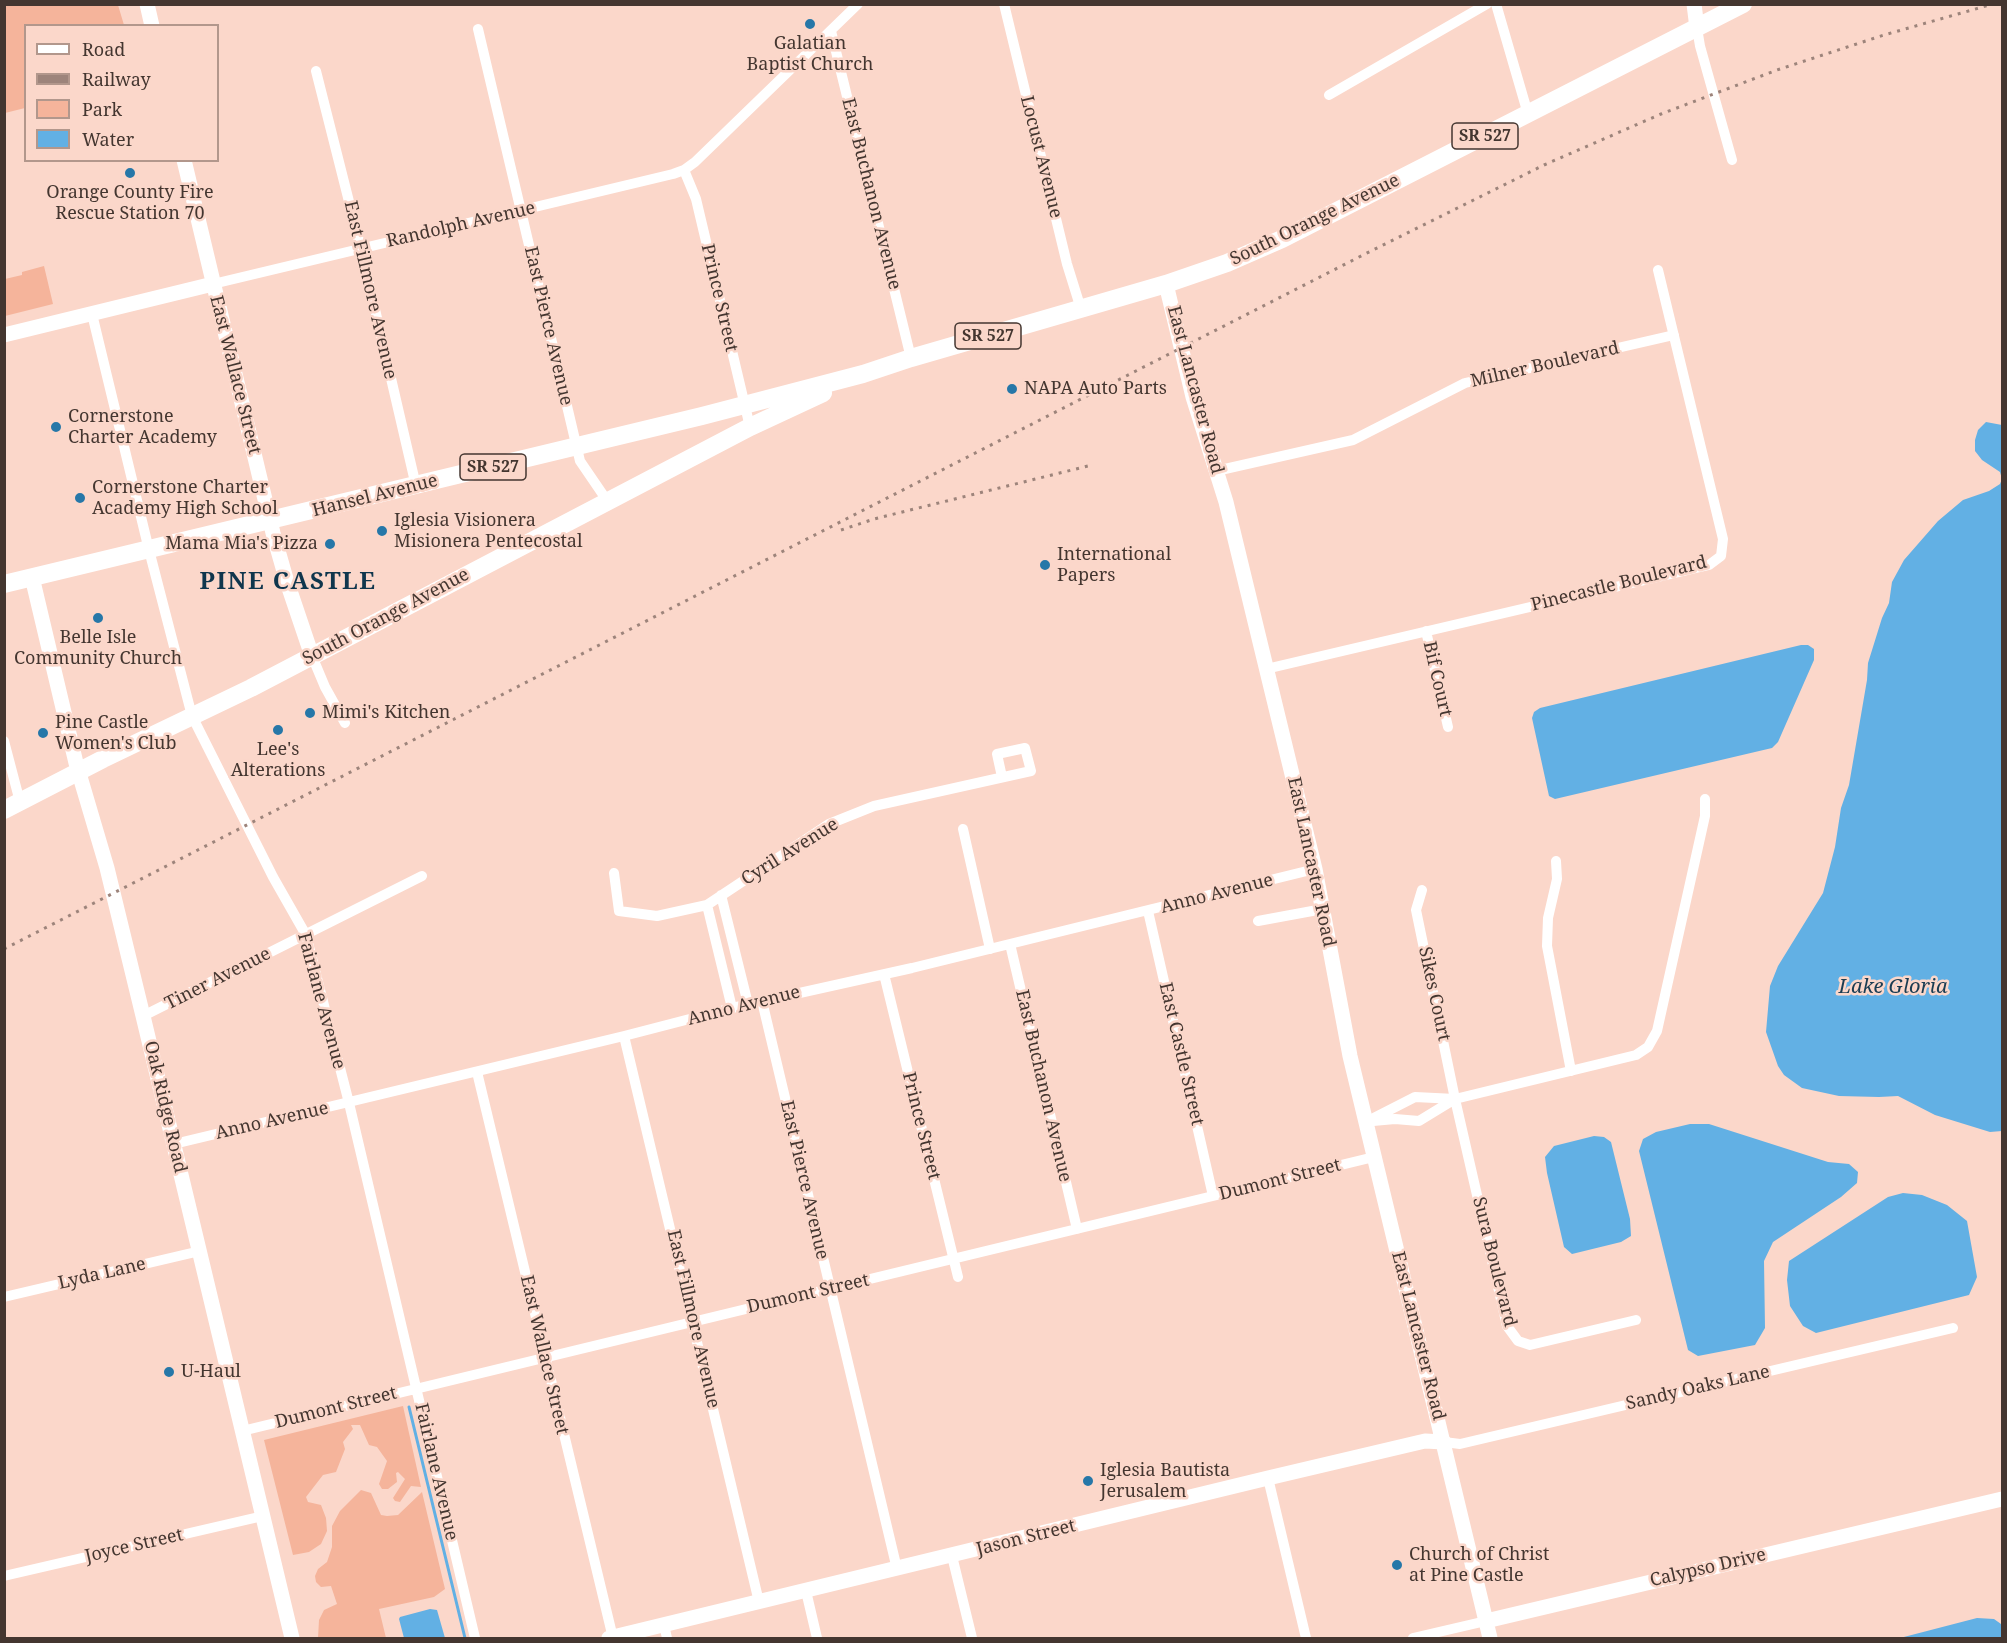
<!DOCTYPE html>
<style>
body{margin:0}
#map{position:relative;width:2007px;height:1643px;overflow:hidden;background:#fbd7ca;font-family:"Noto Serif",serif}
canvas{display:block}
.frame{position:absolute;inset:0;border:6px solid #443630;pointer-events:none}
.legend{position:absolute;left:24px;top:24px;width:195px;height:138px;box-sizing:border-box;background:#fbd7ca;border:2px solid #b2978c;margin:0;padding:8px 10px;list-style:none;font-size:18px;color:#443630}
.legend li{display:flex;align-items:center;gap:12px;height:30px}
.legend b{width:30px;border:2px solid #b2978c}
</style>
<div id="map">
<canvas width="2007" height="1643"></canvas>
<div class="frame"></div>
<ul class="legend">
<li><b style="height:8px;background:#fff"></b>Road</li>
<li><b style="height:8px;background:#9d847b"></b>Railway</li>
<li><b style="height:16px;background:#f5b49b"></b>Park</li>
<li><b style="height:16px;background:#62b0e4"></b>Water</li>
</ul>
</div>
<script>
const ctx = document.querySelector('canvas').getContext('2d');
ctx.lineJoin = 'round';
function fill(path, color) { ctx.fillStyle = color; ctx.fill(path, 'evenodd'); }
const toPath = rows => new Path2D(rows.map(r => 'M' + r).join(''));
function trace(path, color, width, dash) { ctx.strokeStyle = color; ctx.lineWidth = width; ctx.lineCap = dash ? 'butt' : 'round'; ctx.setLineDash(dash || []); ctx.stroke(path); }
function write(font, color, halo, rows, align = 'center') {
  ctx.font = font + ' "Noto Serif",serif'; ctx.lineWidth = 5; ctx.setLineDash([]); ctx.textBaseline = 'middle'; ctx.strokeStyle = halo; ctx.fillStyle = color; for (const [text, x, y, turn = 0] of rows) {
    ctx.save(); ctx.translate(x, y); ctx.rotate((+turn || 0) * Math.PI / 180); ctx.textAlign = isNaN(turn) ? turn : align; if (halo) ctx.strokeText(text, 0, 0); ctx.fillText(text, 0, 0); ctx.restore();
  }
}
fill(toPath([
 [4,5,118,5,124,25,26,26,25,108,5,113],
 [44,266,53,304,5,316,5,279,22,275,22,272],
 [403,1406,421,1487,411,1486,400,1502,395,1501,393,1498,405,1479,398,1472,396,1473,397,1482,388,1489,382,1489,379,1484,387,1461,377,1447,369,1445,360,1425,351,1425,353,1429,343,1442,345,1449,336,1472,323,1475,306,1497,308,1502,321,1505,326,1518,327,1531,321,1544,309,1552,293,1555,264,1440],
 [361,1490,371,1493,381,1515,387,1516,398,1515,422,1492,445,1589,434,1597,379,1609,386,1638,318,1638,319,1620,324,1610,337,1604,331,1586,321,1587,316,1582,315,1576,318,1569,327,1562,332,1547,332,1526,340,1511]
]), '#f5b49b');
fill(toPath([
 [1986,422,2002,425,2002,1131,1990,1132,1935,1115,1898,1096,1879,1097,1839,1096,1802,1088,1784,1075,1778,1066,1766,1032,1770,986,1778,966,1823,893,1835,847,1841,808,1849,785,1867,680,1868,663,1882,618,1889,603,1892,582,1904,560,1938,521,1963,500,1989,491,2000,484,2002,479,2000,472,1982,460,1975,451,1975,440,1978,430],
 [1801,645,1808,645,1814,649,1814,660,1778,742,1772,748,1555,799,1549,796,1532,718,1534,712,1540,708],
 [1690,1124,1709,1124,1828,1162,1849,1164,1858,1172,1857,1183,1841,1197,1773,1242,1764,1261,1765,1328,1755,1345,1698,1356,1688,1350,1639,1151,1643,1139,1656,1132],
 [1594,1136,1604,1137,1611,1142,1630,1219,1631,1236,1621,1242,1572,1254,1564,1247,1547,1173,1545,1157,1554,1146],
 [1903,1193,1922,1195,1947,1205,1967,1221,1977,1277,1969,1295,1816,1333,1803,1326,1790,1306,1787,1280,1789,1261,1888,1197],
 [430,1609,437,1610,445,1638,404,1638,399,1619,400,1617],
 [1977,1618,1994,1619,2001,1624,2002,1638,1900,1638]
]), '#62b0e4');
trace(toPath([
 [409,1407,465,1638]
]), '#62b0e4', 3);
trace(toPath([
 [1004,4,1067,264,1081,309],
 [1496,4,1528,114],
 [1697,28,1700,46,1732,160],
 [478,29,580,461,608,502],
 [831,31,911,358],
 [316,71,361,249,416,486],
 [1329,95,1487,4],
 [684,170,696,199,750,427],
 [213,284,673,174,684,170,695,162,858,4],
 [92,314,149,550,192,716,273,877,306,935,349,1103,475,1638],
 [1216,471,1353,440,1465,383,1674,335],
 [1426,631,1448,727],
 [312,656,325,687,345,723],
 [1266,669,1709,565,1721,556,1723,539,1658,270],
 [4,741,20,802],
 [963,829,990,949],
 [1556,861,1557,879,1548,918,1547,946,1571,1071],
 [614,873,619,911,657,916,707,905,829,824,874,806,1031,771,1025,748,997,754,1002,777],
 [1422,890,1416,910,1455,1099,1507,1326,1518,1341,1530,1345,1636,1320],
 [721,895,748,1004],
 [707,905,732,1008],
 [1148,911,1213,1196],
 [1258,921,1323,909],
 [1010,944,1077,1229],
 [884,974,958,1277],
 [762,1001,897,1569],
 [143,1016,422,876],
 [624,1036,759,1602],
 [477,1072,613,1638],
 [1373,1121,1395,1119,1419,1121,1455,1099],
 [1366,1122,1415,1097,1455,1099,1636,1055,1648,1047,1657,1031,1705,816,1705,799],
 [174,1144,624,1036,732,1008,912,968,1315,869],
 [4,1297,200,1251],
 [242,1431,1374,1157],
 [1444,1442,1460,1444,1953,1328],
 [1268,1478,1306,1638],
 [952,1556,972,1638],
 [4,1576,263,1516],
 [806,1591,817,1638],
 [664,1625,667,1638],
 [1413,1638,1486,1621]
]), '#fff', 10);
trace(toPath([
 [147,4,152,26],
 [1694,4,1697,28],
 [184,160,273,533,287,582,312,656],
 [1166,284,1193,397,1226,502,1315,869,1350,1056,1490,1638],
 [4,335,213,284],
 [32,577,76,763,107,868,143,1016,292,1638],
 [1486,1621,2002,1499],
 [609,1638,1268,1478,1425,1441,1444,1442]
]), '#fff', 15);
trace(toPath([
 [4,584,702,416,863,374,911,358,1166,284,1227,263,1282,239,1743,4],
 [4,810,103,759,251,688,750,427,823,393]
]), '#fff', 18);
trace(toPath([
 [841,530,874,519,1092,465],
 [4,949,1365,254,1544,165,1661,114,1777,70,1884,35,1993,4]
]), '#9d847b', 3, [3, 6]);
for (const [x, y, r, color] of [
 [810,24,6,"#2677a8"],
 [130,173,6,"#2677a8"],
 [1012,389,6,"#2677a8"],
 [56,427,6,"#2677a8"],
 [80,498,6,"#2677a8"],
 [382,531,6,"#2677a8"],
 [330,544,6,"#2677a8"],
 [1045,565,6,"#2677a8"],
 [98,618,6,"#2677a8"],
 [310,713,6,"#2677a8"],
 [278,730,6,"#2677a8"],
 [43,733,6,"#2677a8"],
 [169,1372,6,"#2677a8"],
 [1088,1481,6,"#2677a8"],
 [1397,1565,6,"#2677a8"]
]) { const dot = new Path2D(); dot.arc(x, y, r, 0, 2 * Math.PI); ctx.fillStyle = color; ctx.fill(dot); trace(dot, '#fbd7ca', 2); }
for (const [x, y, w] of [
 [1485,136,66],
 [988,336,66],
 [493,467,66]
]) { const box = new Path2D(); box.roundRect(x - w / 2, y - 13, w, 26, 4.5); ctx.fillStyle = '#fbd7ca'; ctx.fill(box); trace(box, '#443630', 1.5); }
write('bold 16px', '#443630', null, [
 ["SR 527",1485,136],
 ["SR 527",988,336],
 ["SR 527",493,467]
]);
write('18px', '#443630', '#fbd7ca', [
 ["Galatian",810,44,"center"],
 ["Baptist Church",810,65,"center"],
 ["Orange County Fire",130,193,"center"],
 ["Rescue Station 70",130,214,"center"],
 ["NAPA Auto Parts",1024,389],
 ["Cornerstone",68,417],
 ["Charter Academy",68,438],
 ["Cornerstone Charter",92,488],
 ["Academy High School",92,509],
 ["Iglesia Visionera",394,521],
 ["Misionera Pentecostal",394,542],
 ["Mama Mia's Pizza",318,544,"right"],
 ["International",1057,555],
 ["Papers",1057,576],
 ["Belle Isle",98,638,"center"],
 ["Community Church",98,659,"center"],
 ["Mimi's Kitchen",322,713],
 ["Pine Castle",55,723],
 ["Women's Club",55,744],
 ["Lee's",278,750,"center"],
 ["Alterations",278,771,"center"],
 ["U-Haul",181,1372],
 ["Iglesia Bautista",1100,1471],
 ["Jerusalem",1100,1492],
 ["Church of Christ",1409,1555],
 ["at Pine Castle",1409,1576]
], 'left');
write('18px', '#443630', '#fbd7ca', [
 ["Locust Avenue",1041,157,76],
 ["East Buchanon Avenue",871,194,76],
 ["South Orange Avenue",1315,220,-26],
 ["Randolph Avenue",461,225,-13],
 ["East Fillmore Avenue",370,290,77],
 ["Prince Street",719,298,77],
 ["East Pierce Avenue",548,326,77],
 ["Milner Boulevard",1545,365,-13],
 ["East Wallace Street",235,375,76],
 ["East Lancaster Road",1195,390,75],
 ["Hansel Avenue",375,496,-14],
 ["Pinecastle Boulevard",1619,584,-14],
 ["South Orange Avenue",386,617,-28],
 ["Bif Court",1437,679,77],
 ["Cyril Avenue",790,852,-32],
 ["East Lancaster Road",1311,862,78],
 ["Anno Avenue",1217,894,-14],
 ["Tiner Avenue",218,979,-27],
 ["Sikes Court",1434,994,78],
 ["Fairlane Avenue",321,1001,75],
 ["Anno Avenue",744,1006,-14],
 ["East Castle Street",1181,1054,77],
 ["East Buchanon Avenue",1043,1086,77],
 ["Oak Ridge Road",165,1107,77],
 ["Anno Avenue",272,1121,-13],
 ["Prince Street",921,1126,76],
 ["East Pierce Avenue",804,1180,77],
 ["Dumont Street",1280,1180,-14],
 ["Sura Boulevard",1494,1262,76],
 ["Lyda Lane",102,1274,-13],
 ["Dumont Street",808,1294,-13],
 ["East Fillmore Avenue",693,1319,77],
 ["East Lancaster Road",1418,1336,76],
 ["East Wallace Street",544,1355,77],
 ["Sandy Oaks Lane",1698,1388,-13],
 ["Dumont Street",336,1408,-14],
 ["Fairlane Avenue",436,1472,77],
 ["Jason Street",1026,1538,-14],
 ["Joyce Street",134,1546,-13],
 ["Calypso Drive",1708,1568,-13]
]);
write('italic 20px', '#1a3c52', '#fbd7ca', [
 ["Lake Gloria",1893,987]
]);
ctx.letterSpacing = '1.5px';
write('bold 24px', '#0f364d', '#fbd7ca', [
 ["PINE CASTLE",288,582]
]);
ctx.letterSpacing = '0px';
</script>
